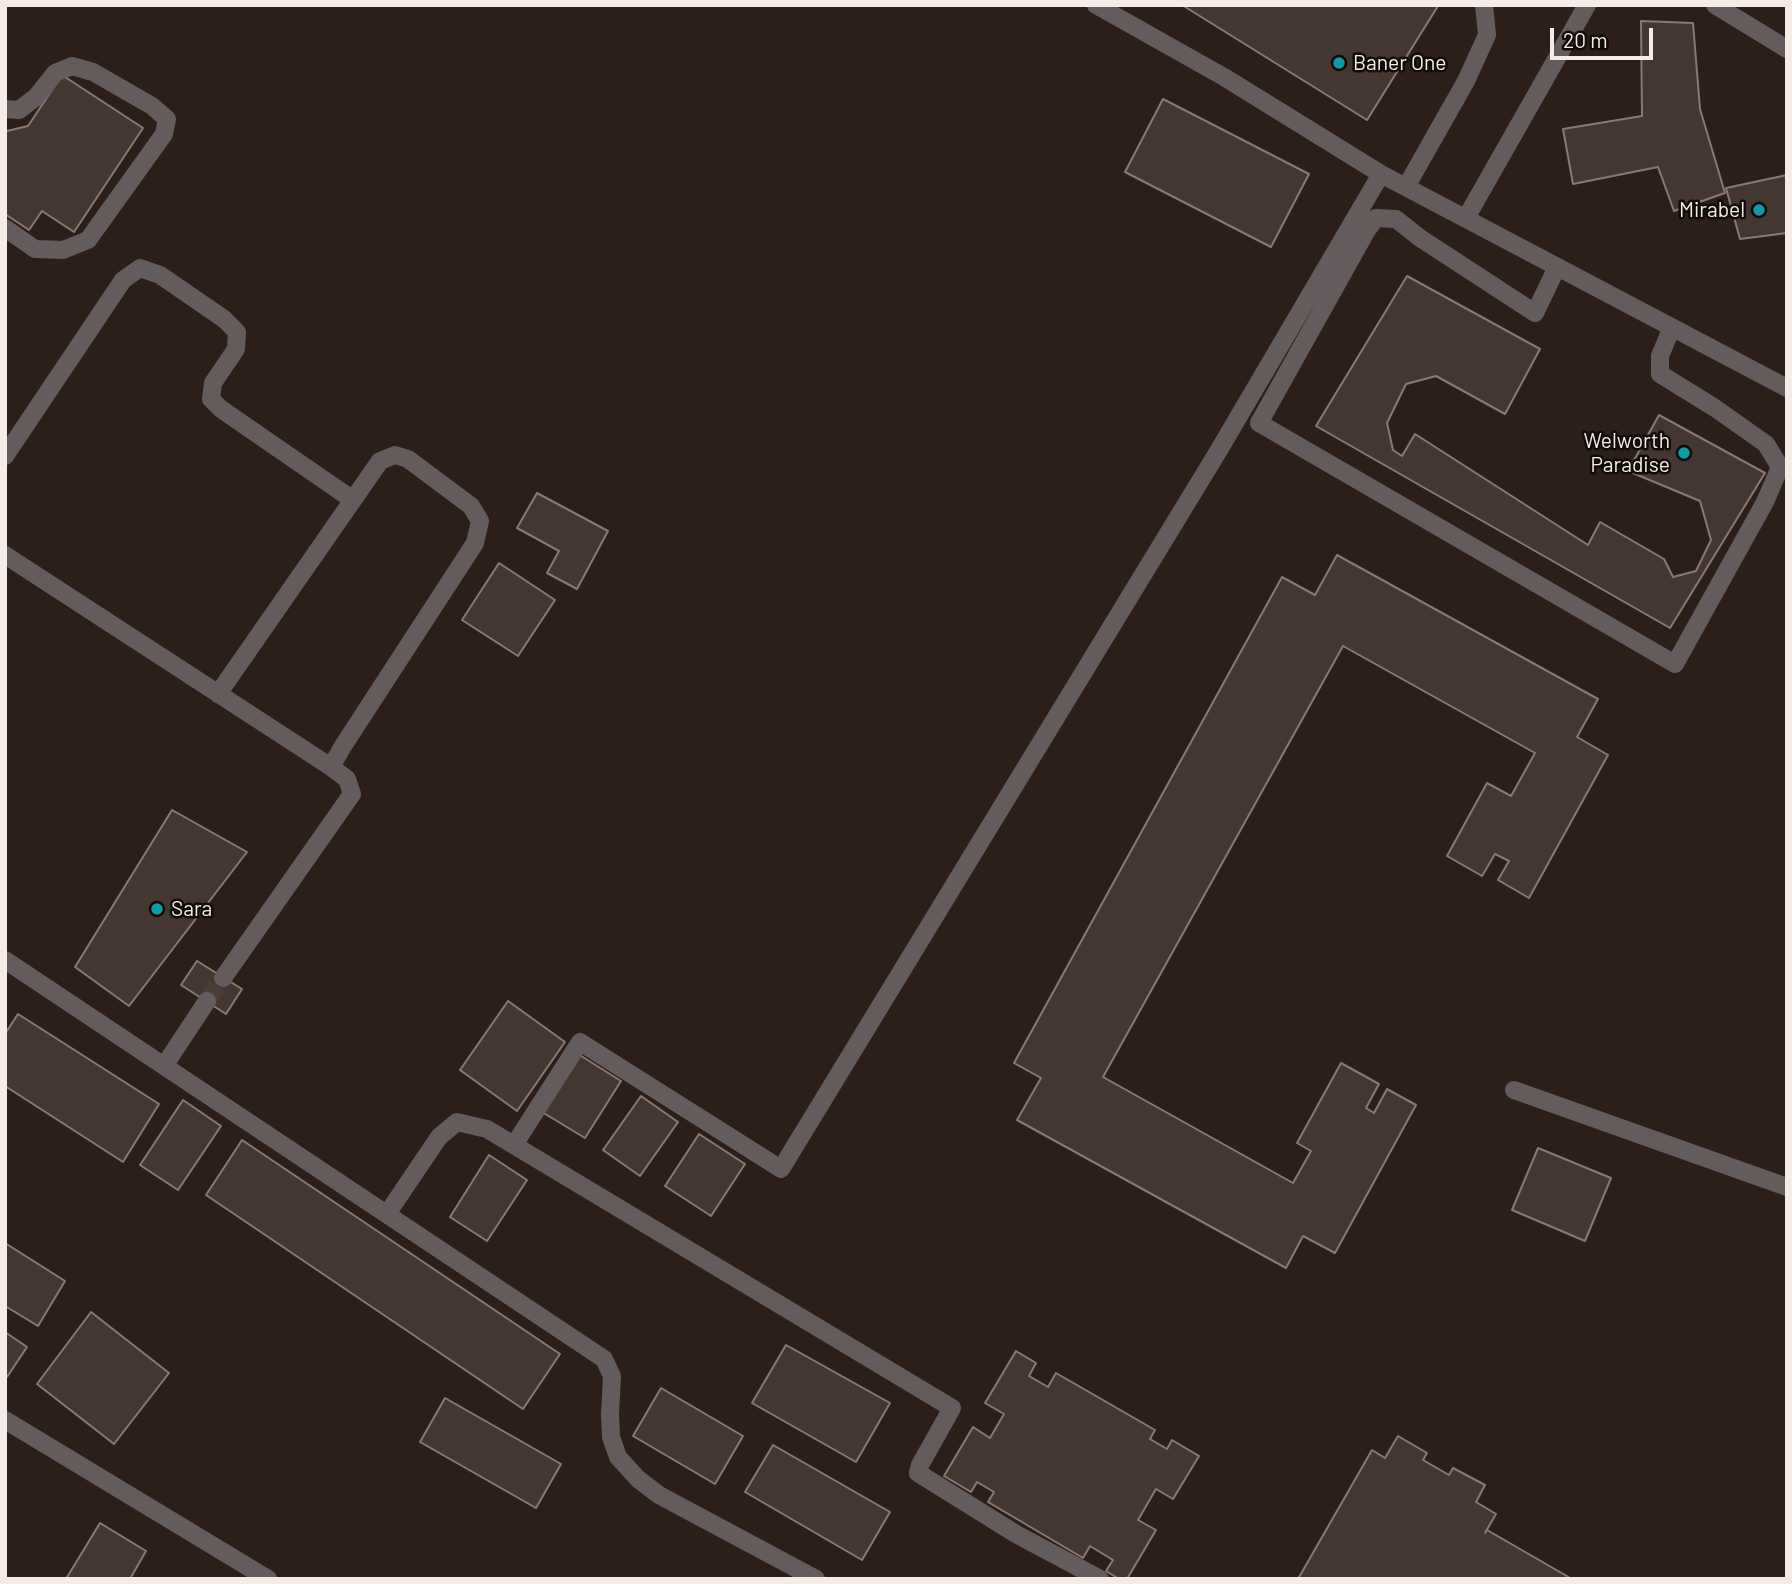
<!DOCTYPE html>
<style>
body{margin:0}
#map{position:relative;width:1792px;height:1584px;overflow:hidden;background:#2c1f1a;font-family:Barlow,sans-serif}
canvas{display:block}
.frame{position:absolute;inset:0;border:7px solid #f5ece8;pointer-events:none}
.scale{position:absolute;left:1550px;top:28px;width:103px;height:32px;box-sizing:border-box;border:4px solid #f5ece8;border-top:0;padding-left:9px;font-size:21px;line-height:24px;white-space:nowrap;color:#f5ece8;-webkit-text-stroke:5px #100a08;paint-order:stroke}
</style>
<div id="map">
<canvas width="1792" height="1584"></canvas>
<div class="frame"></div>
<div class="scale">20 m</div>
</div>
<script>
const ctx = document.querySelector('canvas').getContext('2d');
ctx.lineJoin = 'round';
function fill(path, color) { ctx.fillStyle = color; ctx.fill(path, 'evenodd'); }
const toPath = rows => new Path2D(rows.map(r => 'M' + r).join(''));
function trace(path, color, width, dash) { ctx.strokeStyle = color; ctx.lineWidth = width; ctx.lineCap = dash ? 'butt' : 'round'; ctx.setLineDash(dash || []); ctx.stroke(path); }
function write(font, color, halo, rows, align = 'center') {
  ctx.font = font + ' Barlow,sans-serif'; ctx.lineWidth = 5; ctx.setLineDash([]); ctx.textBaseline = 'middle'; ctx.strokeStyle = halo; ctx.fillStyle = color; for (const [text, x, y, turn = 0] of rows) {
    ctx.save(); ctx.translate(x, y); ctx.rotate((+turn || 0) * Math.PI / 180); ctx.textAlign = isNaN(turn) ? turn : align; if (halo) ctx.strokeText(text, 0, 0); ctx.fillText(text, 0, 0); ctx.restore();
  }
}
const building = toPath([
 [1182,5,1438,5,1438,6,1367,120,1182,5],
 [1641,21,1693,23,1700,109,1725,193,1674,211,1658,167,1573,184,1563,129,1642,116,1641,21],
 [62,75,143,128,74,232,42,211,29,230,5,214,5,129,7,131,28,126,62,75],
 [1163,99,1309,174,1271,247,1125,172,1163,99],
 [1787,175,1787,233,1740,239,1726,188,1787,175],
 [1407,276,1540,349,1505,414,1436,376,1406,384,1387,423,1393,450,1402,456,1415,434,1588,545,1600,522,1664,559,1673,577,1696,571,1711,540,1700,501,1628,471,1659,415,1765,473,1670,628,1316,426,1407,276],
 [537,493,608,531,577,589,547,573,559,551,517,528,537,493],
 [1337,555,1598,699,1577,737,1608,755,1529,898,1498,880,1509,861,1495,854,1482,876,1447,856,1487,783,1511,796,1535,753,1343,646,1103,1077,1293,1183,1311,1151,1297,1143,1341,1063,1379,1084,1366,1108,1374,1113,1387,1089,1416,1105,1335,1253,1303,1236,1286,1268,1017,1120,1041,1078,1014,1063,1282,577,1315,595,1337,555],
 [499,563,555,600,518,656,462,620,499,563],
 [172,810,247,852,129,1006,75,967,172,810],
 [197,961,242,989,226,1014,181,985,197,961],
 [508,1001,565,1042,517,1111,460,1070,508,1001],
 [18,1014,159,1104,123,1162,5,1086,5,1034,18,1014],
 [578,1054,621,1081,585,1138,542,1112,578,1054],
 [641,1096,678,1122,640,1176,603,1150,641,1096],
 [183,1100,221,1126,178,1190,140,1165,183,1100],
 [699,1134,745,1164,711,1216,665,1186,699,1134],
 [242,1140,560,1354,523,1409,206,1195,242,1140],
 [1538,1148,1611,1178,1585,1241,1512,1210,1538,1148],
 [489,1155,527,1180,487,1241,450,1217,489,1155],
 [5,1243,65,1281,38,1326,5,1306,5,1243],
 [91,1312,169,1373,114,1444,37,1384,91,1312],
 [5,1332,27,1347,7,1377,5,1376,5,1332],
 [786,1345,890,1403,856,1462,752,1403,786,1345],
 [1016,1351,1036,1363,1029,1376,1048,1387,1056,1373,1155,1430,1150,1439,1167,1449,1172,1440,1199,1456,1173,1499,1156,1489,1138,1520,1156,1530,1127,1579,1119,1579,1106,1571,1113,1560,1090,1546,1083,1558,988,1502,994,1492,977,1482,971,1492,944,1476,973,1427,990,1438,1004,1414,985,1403,1016,1351],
 [661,1388,743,1436,715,1484,633,1436,661,1388],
 [445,1398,561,1464,536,1508,420,1442,445,1398],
 [1398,1436,1427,1453,1423,1460,1449,1475,1453,1468,1485,1485,1476,1502,1496,1514,1485,1533,1487,1530,1572,1579,1298,1579,1372,1450,1385,1458,1398,1436],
 [773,1445,890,1512,862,1560,745,1492,773,1445],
 [100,1523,146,1551,130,1579,66,1579,100,1523]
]);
fill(building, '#443630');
trace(building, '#897972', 2);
trace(toPath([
 [207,1001,223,978]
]), '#4a3e39', 18, [18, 9]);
trace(toPath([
 [1096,5,1224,77,1381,174,1787,388],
 [1715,5,1787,49],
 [5,109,19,110,36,97,55,73,72,66,93,72,152,106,167,119,164,134,88,240,63,250,35,249,5,228],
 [1406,187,1466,81,1487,35,1484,5],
 [1466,218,1587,5],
 [1557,267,1535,313,1420,238,1396,219,1376,218,1367,230,1259,423,1675,664,1765,502,1780,467,1766,444,1715,408,1660,374,1660,356,1672,327],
 [5,456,123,280,140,268,160,275,224,319,237,332,236,349,213,383,211,399,221,409,353,500],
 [5,555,331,767],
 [218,694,380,461,395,455,408,459,471,506,480,521,475,543,343,746,331,767,347,779,352,794,223,978],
 [5,960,604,1359,612,1376,610,1414,611,1437,618,1457,638,1479,659,1495,816,1579],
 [164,1066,207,1001],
 [1514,1090,1787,1187],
 [514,1145,580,1042,781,1169,1219,450,1381,174],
 [387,1214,439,1137,457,1122,487,1129,952,1408,920,1465,918,1473,1016,1534,1100,1579],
 [5,1420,268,1579]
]), '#645c5c', 18);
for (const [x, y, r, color] of [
 [1339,63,7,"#0f9aa8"],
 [1759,210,7,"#0f9aa8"],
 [1684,453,7,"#0f9aa8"],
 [157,909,7,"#0f9aa8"]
]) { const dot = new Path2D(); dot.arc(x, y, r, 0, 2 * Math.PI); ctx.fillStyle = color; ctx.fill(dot); trace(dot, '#100a08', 2.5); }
write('21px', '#f5ece8', '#100a08', [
 ["Baner One",1353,63],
 ["Mirabel",1745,210,"right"],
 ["Welworth",1670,441,"right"],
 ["Paradise",1670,465,"right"],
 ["Sara",171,909]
], 'left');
</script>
